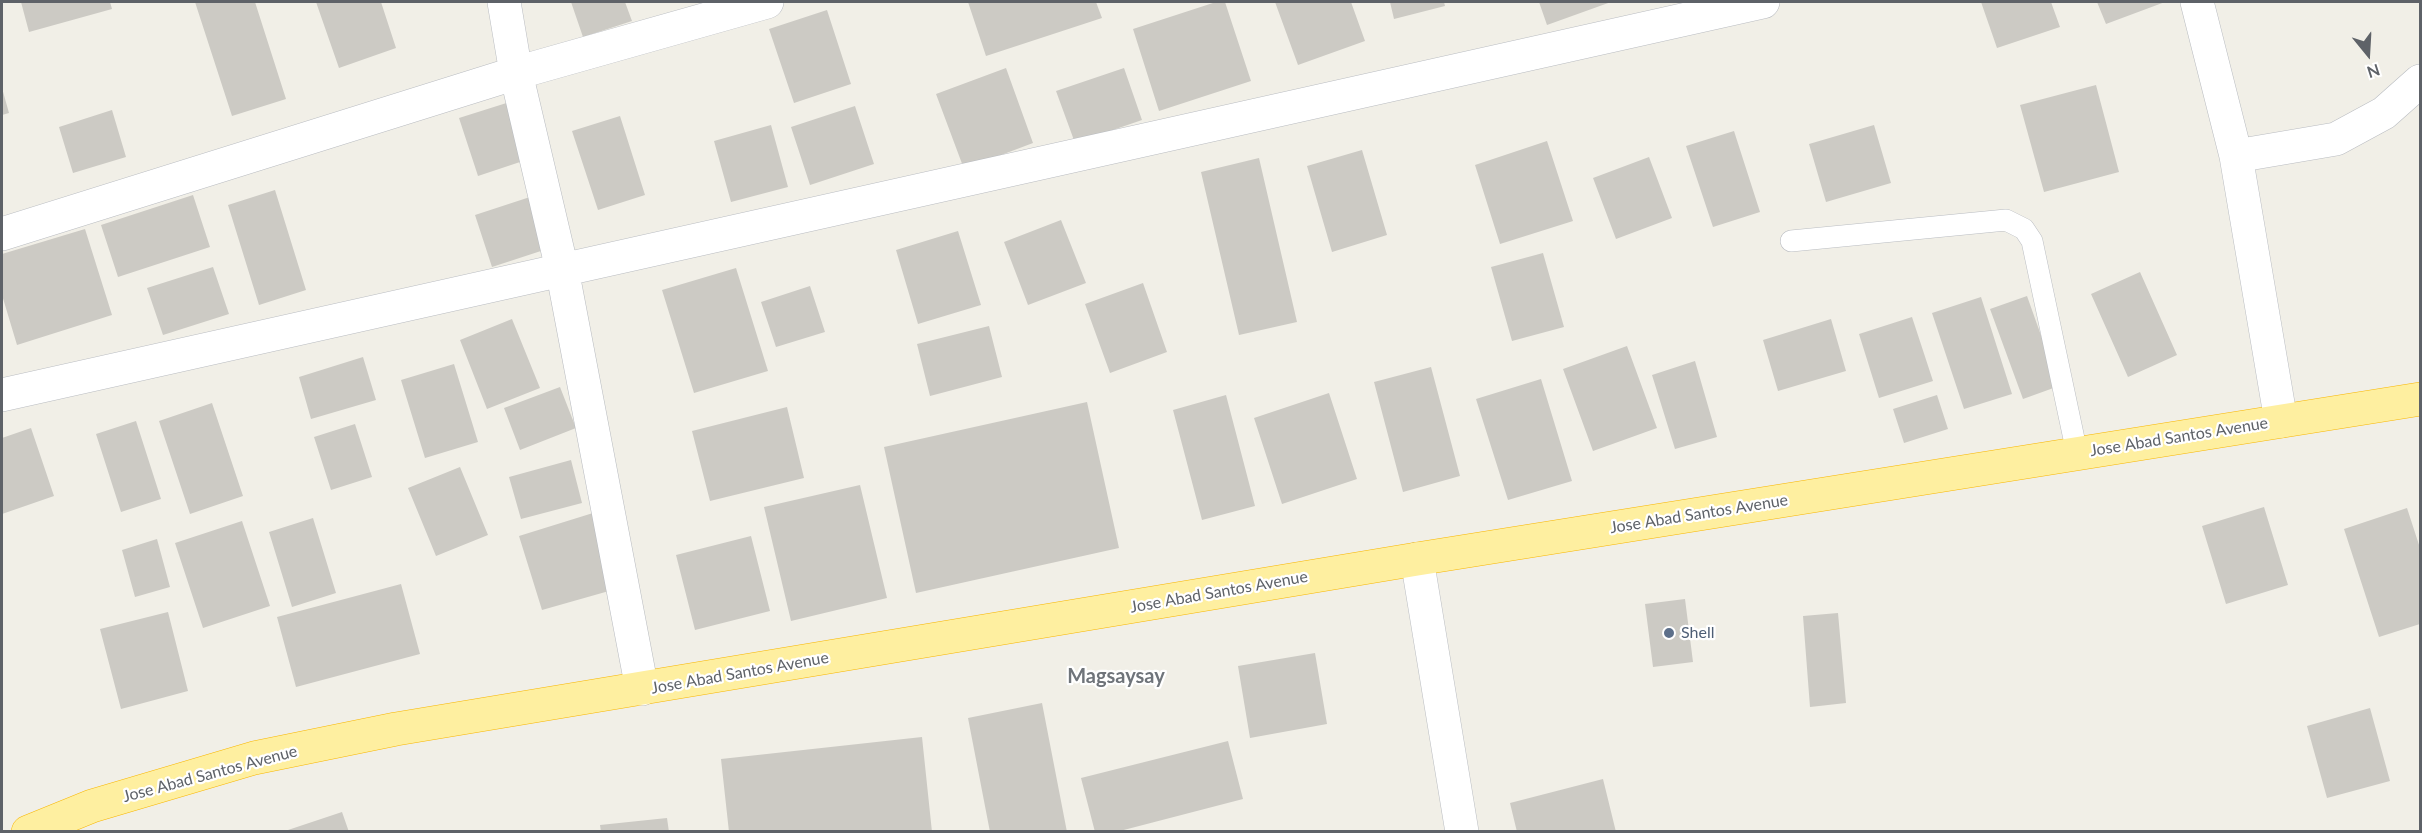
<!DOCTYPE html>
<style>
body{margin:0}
#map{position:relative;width:2422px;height:833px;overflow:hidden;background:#f1efe7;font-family:Lato,sans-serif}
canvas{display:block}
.frame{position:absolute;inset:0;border:3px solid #5e6268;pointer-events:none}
.north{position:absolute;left:2338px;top:24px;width:60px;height:60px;-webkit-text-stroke:4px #fff;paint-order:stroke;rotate:162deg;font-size:16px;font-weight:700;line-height:24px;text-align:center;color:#5e6268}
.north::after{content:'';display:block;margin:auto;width:21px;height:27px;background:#5e6268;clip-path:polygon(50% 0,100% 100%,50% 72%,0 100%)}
</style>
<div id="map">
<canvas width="2422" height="833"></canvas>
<div class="frame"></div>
<div class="north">N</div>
</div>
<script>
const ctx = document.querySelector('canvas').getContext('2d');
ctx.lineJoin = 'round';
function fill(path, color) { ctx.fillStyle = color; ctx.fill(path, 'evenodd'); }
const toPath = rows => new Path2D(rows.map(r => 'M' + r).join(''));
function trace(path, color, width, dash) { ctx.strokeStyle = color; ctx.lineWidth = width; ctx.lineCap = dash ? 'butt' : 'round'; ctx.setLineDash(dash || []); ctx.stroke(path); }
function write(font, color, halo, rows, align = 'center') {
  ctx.font = font + ' Lato,sans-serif'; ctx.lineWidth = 4.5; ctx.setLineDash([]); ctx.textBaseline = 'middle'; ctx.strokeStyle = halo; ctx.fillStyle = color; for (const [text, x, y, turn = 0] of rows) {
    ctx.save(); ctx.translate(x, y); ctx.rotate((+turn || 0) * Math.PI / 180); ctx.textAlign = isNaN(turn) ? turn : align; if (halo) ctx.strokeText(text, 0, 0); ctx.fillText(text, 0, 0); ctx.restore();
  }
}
fill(toPath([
 [21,2,110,2,112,9,29,32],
 [195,2,255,2,286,99,232,116],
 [316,2,381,2,396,48,339,68],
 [571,2,625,2,632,21,583,37],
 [968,2,1096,2,1102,18,986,56],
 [1216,2,1225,2,1251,81,1159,111,1133,29],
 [1275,2,1351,2,1365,41,1298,65],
 [1390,2,1444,2,1445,6,1394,19],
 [1539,2,1611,2,1547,25],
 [1981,2,2051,2,2060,27,1997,48],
 [2097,2,2165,2,2106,24],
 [827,10,851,84,794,103,769,29],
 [1006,68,1033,143,964,169,936,94],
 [1124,68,1142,120,1075,143,1056,91],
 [2096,85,2119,172,2044,192,2020,105],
 [2,88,9,113,2,115],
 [516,100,535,157,478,176,459,118],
 [855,106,874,164,810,185,791,127],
 [112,110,126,157,73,173,59,127],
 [620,116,645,195,598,210,572,131],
 [771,125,788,187,731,202,714,141],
 [1874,125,1891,183,1826,202,1809,144],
 [1734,131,1760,212,1713,227,1686,146],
 [1547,141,1573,221,1500,244,1475,165],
 [1362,150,1387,235,1332,252,1307,166],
 [1649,157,1672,218,1616,239,1593,178],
 [1259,158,1297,322,1239,335,1201,172],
 [275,190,306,290,259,305,228,205],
 [193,195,210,247,118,277,101,225],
 [530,197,547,249,492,267,475,215],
 [1061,220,1086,283,1028,305,1004,242],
 [85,229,112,315,17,345,2,295,2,254],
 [958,231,981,305,918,324,896,250],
 [1543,253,1564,327,1512,341,1491,267],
 [213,267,229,314,163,335,147,288],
 [736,268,768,371,694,393,662,290],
 [2140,272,2177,355,2128,377,2091,294],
 [1143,283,1167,352,1110,373,1085,304],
 [810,286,825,332,776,347,761,302],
 [2027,296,2059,386,2023,399,1990,309],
 [1981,297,2012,394,1964,409,1932,313],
 [1912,317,1933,381,1879,398,1859,334],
 [512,319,540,388,487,409,460,340],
 [1831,319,1846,371,1778,391,1763,340],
 [989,326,1002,377,930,396,917,344],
 [1627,346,1657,428,1593,451,1563,369],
 [363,357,376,400,311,419,299,377],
 [1695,361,1717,437,1675,449,1652,375],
 [454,364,478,442,425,458,401,380],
 [1431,367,1460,476,1403,492,1374,382],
 [1541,379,1572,481,1508,500,1476,399],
 [560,387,576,428,520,450,504,408],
 [1329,393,1357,479,1282,504,1254,418],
 [1226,395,1255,506,1202,520,1173,410],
 [1937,395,1948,429,1904,443,1893,409],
 [1087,402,1119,548,916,593,884,447],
 [212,403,243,496,190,514,159,421],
 [787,407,804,478,710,501,692,431],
 [136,421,161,499,121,512,96,434],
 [355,424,372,477,331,490,314,437],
 [31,428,54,496,2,514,2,438],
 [571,460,582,503,521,519,509,477],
 [460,467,488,535,436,556,408,488],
 [860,485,887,598,791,621,764,507],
 [2264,507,2288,585,2226,604,2202,526],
 [2407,508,2420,548,2420,624,2379,637,2344,529],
 [593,513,616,589,542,610,519,536],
 [313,518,336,593,292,607,269,532],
 [242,521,270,606,203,628,175,543],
 [751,536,770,611,695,630,676,555],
 [157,539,170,587,135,597,122,550],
 [401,584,420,654,296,687,277,617],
 [1685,599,1693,662,1653,667,1645,604],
 [168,612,188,691,121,709,100,629],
 [1838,613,1846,703,1810,707,1803,616],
 [1315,653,1327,724,1250,738,1238,666],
 [1042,703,1067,832,990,832,968,718],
 [2370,708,2390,781,2327,798,2307,726],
 [922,737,932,832,729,832,721,759],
 [1228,741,1243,799,1116,832,1095,832,1081,778],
 [1603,779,1616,832,1517,832,1510,803],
 [342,812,349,832,285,832,285,831],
 [667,818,669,832,601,832,600,825]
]), '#cccac4');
const service = toPath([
 [1791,241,2006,220,2024,229,2032,241,2077,453]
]);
const minor = toPath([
 [504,2,516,73,562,269,642,689],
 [2197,2,2236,156,2281,421],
 [2236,156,2336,139,2384,113,2420,81],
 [2,234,516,73,767,2],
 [2,395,1763,2],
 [1417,559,1462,832]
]);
const trunk = toPath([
 [28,832,92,806,254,758,396,729,1417,559,2420,399]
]);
trace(service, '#b9bcc1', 22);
trace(minor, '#b9bcc1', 34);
trace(trunk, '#f8b600', 34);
trace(service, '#fff', 21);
trace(minor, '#fff', 33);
trace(trunk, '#feefa0', 33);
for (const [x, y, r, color] of [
 [1669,633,6,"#5c6f8a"]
]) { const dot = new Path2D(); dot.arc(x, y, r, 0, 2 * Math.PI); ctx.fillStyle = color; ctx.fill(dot); trace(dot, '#fff', 2); }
write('16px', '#5e6268', '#fff', [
 ["Jose Abad Santos Avenue",2179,437,-9],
 ["Jose Abad Santos Avenue",1699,514,-9],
 ["Jose Abad Santos Avenue",1219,592,-10],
 ["Jose Abad Santos Avenue",740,673,-10],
 ["Jose Abad Santos Avenue",210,774,-15]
]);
write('16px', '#4e5e75', '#fff', [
 ["Shell",1681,633]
], 'left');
write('bold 20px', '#6f747a', '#fff', [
 ["Magsaysay",1116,677]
]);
</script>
